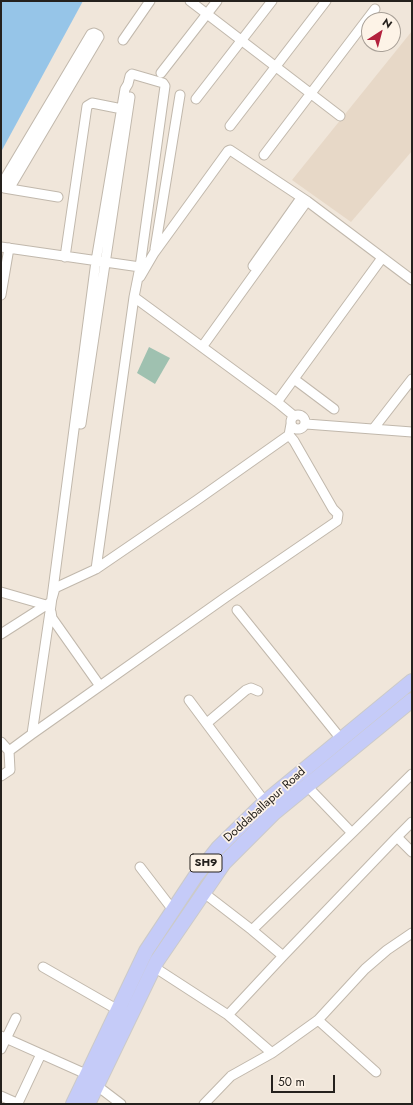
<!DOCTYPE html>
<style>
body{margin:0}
#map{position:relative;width:413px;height:1105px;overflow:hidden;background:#f0e6da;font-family:Jost,sans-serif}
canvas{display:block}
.frame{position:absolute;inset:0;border:2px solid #25211d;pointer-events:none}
.north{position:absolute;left:361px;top:12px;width:40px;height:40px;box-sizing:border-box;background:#fdf3e7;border:1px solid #a79f96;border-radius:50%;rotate:36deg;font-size:11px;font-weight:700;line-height:16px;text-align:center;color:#25211d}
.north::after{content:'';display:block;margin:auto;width:14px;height:18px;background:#b3213d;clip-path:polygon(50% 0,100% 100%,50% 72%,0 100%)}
.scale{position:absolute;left:271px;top:1075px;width:64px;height:18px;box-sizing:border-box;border:2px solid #25211d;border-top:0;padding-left:5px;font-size:12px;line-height:14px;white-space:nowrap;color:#25211d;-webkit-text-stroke:3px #fdf3e7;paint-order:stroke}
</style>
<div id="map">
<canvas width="413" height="1105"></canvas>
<div class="frame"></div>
<div class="north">N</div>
<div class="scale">50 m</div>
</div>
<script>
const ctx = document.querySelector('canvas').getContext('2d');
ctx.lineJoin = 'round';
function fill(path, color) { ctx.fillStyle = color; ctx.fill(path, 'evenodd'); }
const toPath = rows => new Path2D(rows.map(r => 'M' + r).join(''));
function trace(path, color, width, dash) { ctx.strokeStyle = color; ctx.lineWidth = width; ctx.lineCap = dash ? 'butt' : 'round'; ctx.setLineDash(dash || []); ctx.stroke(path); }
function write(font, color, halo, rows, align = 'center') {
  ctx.font = font + ' Jost,sans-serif'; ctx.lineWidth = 3.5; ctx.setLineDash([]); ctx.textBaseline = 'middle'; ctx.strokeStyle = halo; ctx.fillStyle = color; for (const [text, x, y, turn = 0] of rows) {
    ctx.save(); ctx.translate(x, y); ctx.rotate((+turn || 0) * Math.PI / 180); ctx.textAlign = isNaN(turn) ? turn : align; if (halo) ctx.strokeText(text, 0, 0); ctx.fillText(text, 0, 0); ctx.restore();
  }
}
fill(toPath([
 [412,31,412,151,351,222,292,180]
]), '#e7d8c7');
fill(toPath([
 [149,347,170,358,155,384,137,373]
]), '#9fc1b0');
fill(toPath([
 [1,1,83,1,1,152]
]), '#96c5e8');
const street = toPath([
 [190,1,340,116],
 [123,40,150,1],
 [161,73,217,1],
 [196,99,272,1],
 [230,126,326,1],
 [264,155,375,9],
 [1,185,91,34,94,33,98,35,99,37,9,189],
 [4,188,58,197],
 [1,247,140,267],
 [155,249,180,95],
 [65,257,87,106,92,103,122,109],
 [253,266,301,198],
 [140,277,154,253,228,151,230,150,307,201,412,280],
 [1,295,9,248],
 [134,297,277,402,294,416],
 [202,347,307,201],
 [294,379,334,409],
 [277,402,382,258],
 '291 422a7 7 0 1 1 14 0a7 7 0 1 1-14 0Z',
 [81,424,130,97],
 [306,424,412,432],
 [374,428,412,379],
 [1,592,46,605],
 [237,610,341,739],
 [51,612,52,618,100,686],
 [1,634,51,602,55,588,96,569,197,500,289,435,291,424],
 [189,700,265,802],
 [207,723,246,690,251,688,258,691],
 [32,734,51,605,96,261,125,89,128,84,130,76,132,74,163,83,165,86,140,267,134,297,96,569],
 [1,742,9,751,32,734,226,597,337,521,338,514,333,509,294,441,289,435],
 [1,776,10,770,9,751],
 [307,786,352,833,412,774],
 [397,837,412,852],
 [140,867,173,910],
 [204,893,252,930,283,956],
 [252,930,352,833],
 [43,967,118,1010],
 [154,967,228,1015,283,956,397,837,412,822],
 [228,1015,272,1053,318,1020,365,969,387,950,412,933],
 [318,1020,376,1072],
 [1,1036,86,1074],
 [1,1049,16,1018],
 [96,1085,121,1104],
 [1,1096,19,1104],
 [18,1103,41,1054],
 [204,1104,231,1076,272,1053]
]);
const primary = toPath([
 [73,1104,146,951,195,877,218,848,265,802,412,681],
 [88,1104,157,961,224,863,274,813,412,700]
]);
trace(street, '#c1b8ac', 11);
trace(primary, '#cbcac9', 16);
trace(street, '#fff', 9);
trace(primary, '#c5cbf8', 14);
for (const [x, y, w] of [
 [206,863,32]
]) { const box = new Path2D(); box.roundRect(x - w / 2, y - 9, w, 18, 3); ctx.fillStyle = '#fdf3e7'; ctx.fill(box); trace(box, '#25211d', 1); }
write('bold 11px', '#25211d', null, [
 ["SH9",206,863]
]);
write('12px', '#25211d', '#fdf3e7', [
 ["Doddaballapur Road",265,805,-42]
]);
</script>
